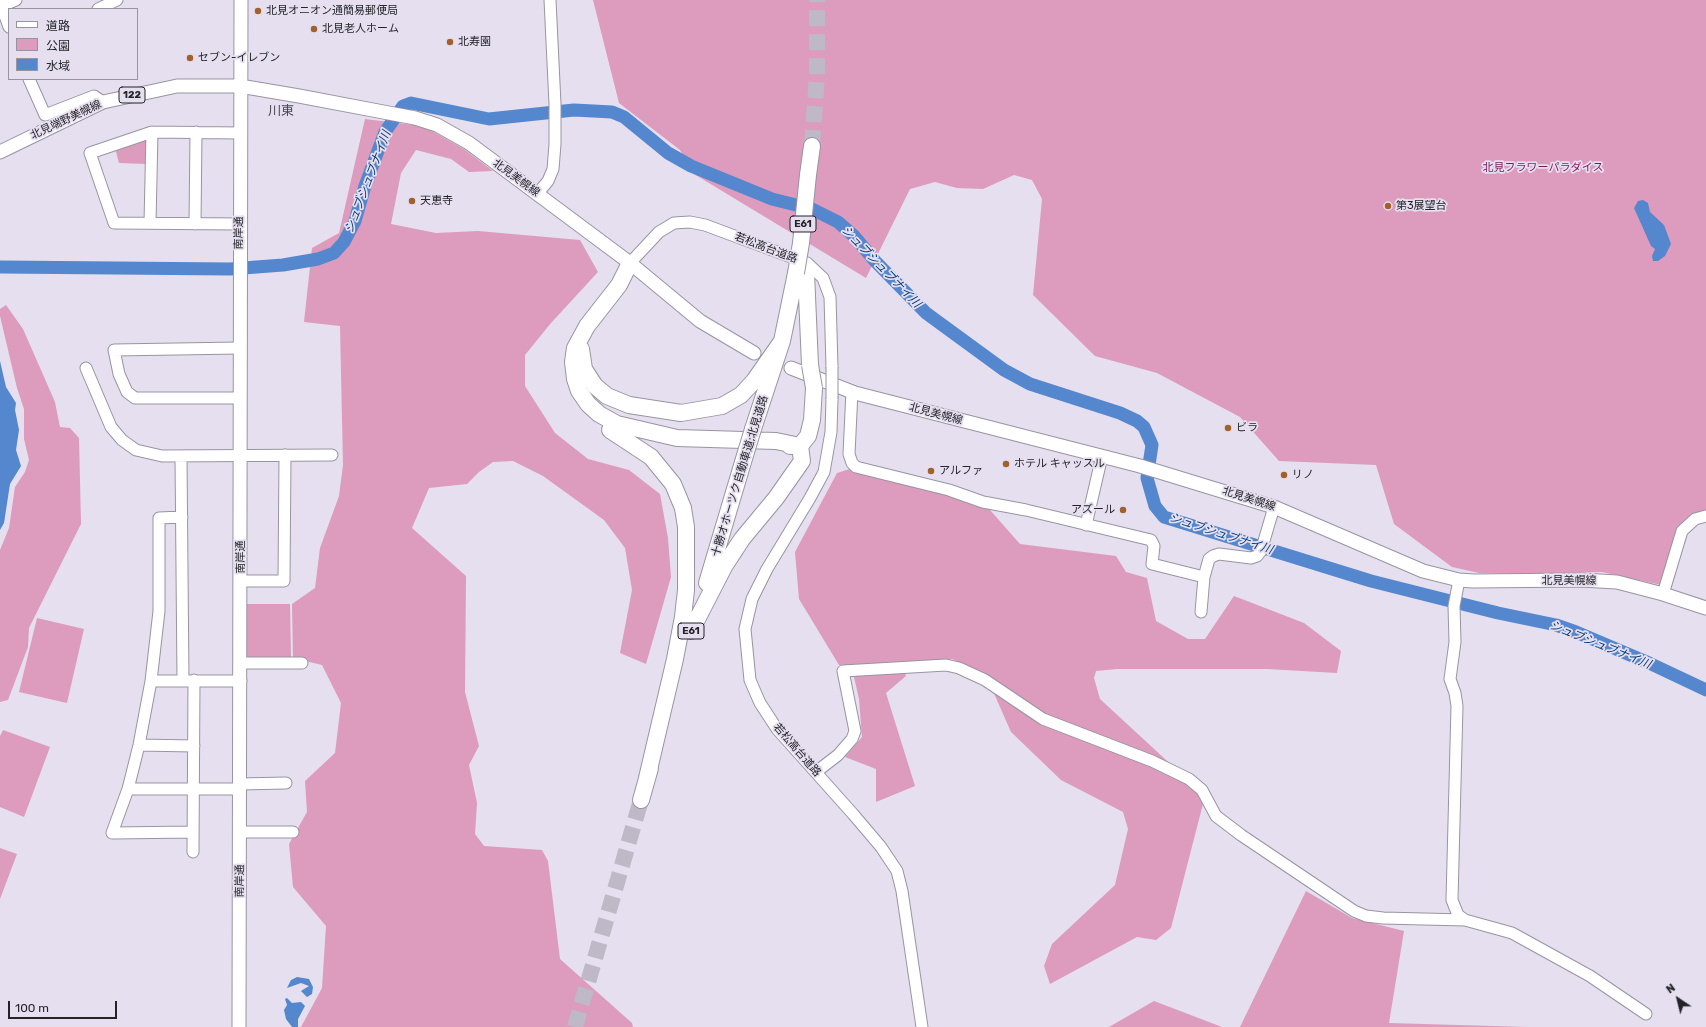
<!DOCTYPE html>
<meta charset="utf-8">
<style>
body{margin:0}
#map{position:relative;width:1706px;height:1027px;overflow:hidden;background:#e5dfef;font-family:Rubik,"Noto Sans JP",sans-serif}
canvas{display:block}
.legend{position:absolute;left:8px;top:8px;width:130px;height:72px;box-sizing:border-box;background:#e5dfef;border:1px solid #98949f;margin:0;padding:5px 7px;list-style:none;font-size:12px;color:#252328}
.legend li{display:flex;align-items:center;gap:8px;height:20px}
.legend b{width:20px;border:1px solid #98949f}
.north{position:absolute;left:1658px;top:979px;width:40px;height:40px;-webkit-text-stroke:3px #e5dfef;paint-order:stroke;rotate:325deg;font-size:11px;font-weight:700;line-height:16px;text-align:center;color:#252328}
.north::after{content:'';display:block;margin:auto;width:14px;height:18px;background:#252328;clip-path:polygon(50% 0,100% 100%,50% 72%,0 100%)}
.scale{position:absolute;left:8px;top:1001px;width:109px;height:18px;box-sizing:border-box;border:2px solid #252328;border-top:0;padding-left:5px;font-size:12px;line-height:14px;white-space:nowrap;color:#252328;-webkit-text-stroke:3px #e5dfef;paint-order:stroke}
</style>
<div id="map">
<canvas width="1706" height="1027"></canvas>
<ul class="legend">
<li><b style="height:5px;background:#fff"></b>道路</li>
<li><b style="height:11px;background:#dd9bbd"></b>公園</li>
<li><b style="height:11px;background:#5487ce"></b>水域</li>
</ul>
<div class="north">N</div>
<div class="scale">100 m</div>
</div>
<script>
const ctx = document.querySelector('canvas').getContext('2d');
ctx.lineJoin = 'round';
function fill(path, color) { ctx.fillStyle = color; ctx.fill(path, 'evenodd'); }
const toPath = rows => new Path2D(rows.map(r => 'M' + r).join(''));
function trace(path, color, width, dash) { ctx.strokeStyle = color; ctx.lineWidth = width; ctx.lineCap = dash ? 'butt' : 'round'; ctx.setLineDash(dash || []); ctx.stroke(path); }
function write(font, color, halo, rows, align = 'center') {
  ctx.font = font + ' Rubik,"Noto Sans JP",sans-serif'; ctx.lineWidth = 3.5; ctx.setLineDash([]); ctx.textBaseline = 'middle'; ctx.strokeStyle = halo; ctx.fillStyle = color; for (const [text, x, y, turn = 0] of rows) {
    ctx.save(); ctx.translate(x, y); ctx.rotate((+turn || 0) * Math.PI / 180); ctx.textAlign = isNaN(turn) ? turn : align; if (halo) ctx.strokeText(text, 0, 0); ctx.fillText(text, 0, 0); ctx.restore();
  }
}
fill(toPath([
 [593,0,1706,0,1706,514,1695,515,1661,585,1602,572,1532,574,1479,573,1452,567,1394,524,1376,465,1279,461,1240,417,1157,373,1095,356,1033,295,1042,199,1032,180,1014,175,983,189,957,188,935,182,910,189,866,278,694,174,680,150,619,103],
 [365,119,423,126,464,149,493,171,469,172,451,159,416,150,401,173,391,224,436,233,478,231,580,240,598,272,551,323,525,355,525,386,555,433,588,459,629,470,660,494,668,538,671,577,646,664,620,653,632,590,625,548,604,520,543,476,513,461,493,462,479,472,467,484,429,488,412,528,466,576,465,692,479,746,469,765,477,803,475,834,484,846,542,850,548,861,560,959,632,1023,633,1027,301,1027,322,988,326,926,293,887,289,844,307,812,305,781,335,753,341,703,322,665,293,658,292,604,315,588,320,548,339,496,343,465,340,326,304,322,312,248,339,233],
 [143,137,147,142,147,164,119,163,115,148],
 [6,305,23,329,55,402,60,427,70,428,79,438,81,524,29,628,28,647,8,700,0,702,0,550,9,528,15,487,25,472,29,460,24,439,24,409,17,388,0,316,0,309],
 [856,467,983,502,1020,544,1116,556,1126,572,1147,578,1156,621,1188,639,1205,639,1234,596,1304,623,1341,651,1337,673,1267,669,1117,669,1096,671,1094,678,1100,699,1192,784,1204,800,1171,928,1156,940,1137,937,1050,984,1044,966,1052,944,1115,885,1128,829,1123,812,1061,780,1011,732,985,673,952,659,902,664,906,676,886,693,915,786,876,802,876,769,845,757,862,737,859,699,852,668,839,665,799,599,795,552,837,473],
 [245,604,290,604,291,657,244,659],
 [37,618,84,629,67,703,19,692],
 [3,730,50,747,24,817,0,807,0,736],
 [0,848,17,854,0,899],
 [1306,891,1352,918,1404,931,1389,1023,1527,1027,1240,1027],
 [1154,1001,1222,1027,1109,1027]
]), '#dd9bbd');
fill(toPath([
 [1643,200,1648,203,1650,212,1664,225,1671,244,1665,256,1658,261,1653,261,1652,256,1655,249,1651,246,1634,208,1638,201],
 [0,361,6,387,16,403,15,410,19,430,16,450,21,466,10,484,4,523,0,530],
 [297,977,309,979,313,987,312,994,307,997,301,991,309,986,301,983,287,988,291,980],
 [287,998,292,1003,301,1002,305,1006,298,1019,298,1027,292,1027,286,1019,284,1010,287,1005,285,999]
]), '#5487ce');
trace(toPath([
 [0,267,230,269,283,265,318,259,334,253,344,242,355,221,365,186,385,132,403,106,411,103,489,119,574,110,612,112,624,117,668,153,691,166,772,199,812,209,838,222,854,236,875,261,926,313,1004,370,1030,384,1120,413,1137,421,1144,427,1152,445,1147,478,1155,506,1164,517,1371,581,1498,613,1556,625,1576,632,1649,663,1706,690]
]), '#5487ce', 13);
trace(toPath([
 [812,146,817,75,817,0],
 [575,1027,641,800]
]), '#bfb9c7', 16, [16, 8]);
const minor = toPath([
 [0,2,9,27],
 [2,6,16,0],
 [98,9,117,0],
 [29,79,45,115,94,96,103,102],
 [538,193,548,181,553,169,555,144,555,104,550,0],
 [150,223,152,132],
 [195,224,196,132],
 [240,224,114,223,90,153,152,132,240,133],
 [630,263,659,232,674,223,690,222,705,225,807,263,823,278,830,297,832,367],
 [239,348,114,350,119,374,127,392,135,398,240,398],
 [86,368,111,427,122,440,136,450,162,456,332,455],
 [852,391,849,454,852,463,856,467,949,490,983,502,1026,510,1151,540,1154,546,1152,564,1204,577],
 [832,399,831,432,824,472,810,498,767,569,752,599,745,629,750,680,760,703,777,729,853,814,881,847,897,871,902,891,922,1027],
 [181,457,183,680],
 [182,517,159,518,159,611,151,681,139,745,128,789,112,833,193,832],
 [1086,525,1102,456],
 [1459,580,1454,606,1455,642,1450,679,1455,693,1457,706,1452,900,1458,915,1465,920],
 [241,581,284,581,285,455],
 [1663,594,1682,531,1695,519,1706,516],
 [1201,612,1204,577,1209,559,1213,556,1219,554,1251,558,1257,556,1261,551,1274,507],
 [241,663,302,663],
 [151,681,241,681],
 [139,745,194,746],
 [816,772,838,755,852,739,855,731,843,671,946,665,959,668,985,680,1043,719,1152,761,1189,779,1202,790,1216,816,1241,835,1354,911,1366,916,1383,918,1465,920,1512,933,1590,976,1646,1014],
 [240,784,286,783],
 [128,789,240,789],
 [241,832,293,832],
 [193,852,194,680]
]);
const major = toPath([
 [0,152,103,102,177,86,240,86,299,96,415,118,437,125,469,143,630,263,700,321,754,353],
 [791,368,855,393,1140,466,1274,507,1423,571,1459,580,1473,581,1581,580,1617,582,1663,594,1706,608],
 [239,1027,241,0]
]);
const highway = toPath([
 [808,175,812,146],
 [630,263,619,285,587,326,575,348,573,362,575,379,579,391,588,404,599,414,617,424,677,438,776,441,800,446,802,461,776,498,742,539,725,565,691,631],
 [806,273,810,365],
 [581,349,584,369,595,386,607,396,629,405,681,413,722,406,741,395,754,381,782,341],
 [753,429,782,341,796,273],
 [610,430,651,457,673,484,683,508,686,527,686,590,683,617,675,659,647,778],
 [790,446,800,446,808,436,812,420,814,388],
 [707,583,743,462],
 [641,800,650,768]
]);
trace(minor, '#9994a2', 13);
trace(major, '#9994a2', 15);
trace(highway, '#9994a2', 18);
trace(minor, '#fff', 11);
trace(major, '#fff', 13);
trace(highway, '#fff', 16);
const minorBridge = toPath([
 [832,367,832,399]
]);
const highwayBridge = toPath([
 [796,273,801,243,808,175],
 [810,365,814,388],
 [743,462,753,429]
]);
trace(minorBridge, '#9994a2', 13, []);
trace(highwayBridge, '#9994a2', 18, []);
trace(minorBridge, '#fff', 11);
trace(highwayBridge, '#fff', 16);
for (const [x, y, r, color] of [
 [258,11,4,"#a2602d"],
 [314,29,4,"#a2602d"],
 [450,42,4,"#a2602d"],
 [190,58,4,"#a2602d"],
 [412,201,4,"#a2602d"],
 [1388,206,4,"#a2602d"],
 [1228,428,4,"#a2602d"],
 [1006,464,4,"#a2602d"],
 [931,471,4,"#a2602d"],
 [1284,475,4,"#a2602d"],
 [1123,510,4,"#a2602d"]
]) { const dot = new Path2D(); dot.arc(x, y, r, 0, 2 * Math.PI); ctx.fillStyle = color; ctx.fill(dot); trace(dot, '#e5dfef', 1.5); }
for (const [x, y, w] of [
 [132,95,26],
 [803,224,26],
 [691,631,26]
]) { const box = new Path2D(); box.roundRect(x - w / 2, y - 8, w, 16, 3); ctx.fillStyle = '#e5dfef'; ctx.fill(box); trace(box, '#252328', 1); }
write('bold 10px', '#252328', null, [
 ["122",132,95],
 ["E61",803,224],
 ["E61",691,631]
]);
write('11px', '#252328', '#e5dfef', [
 ["北見オニオン通簡易郵便局",266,11],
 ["北見老人ホーム",322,29],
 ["北寿園",458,42],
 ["セブン-イレブン",198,58],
 ["天恵寺",420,201],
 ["第3展望台",1396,206],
 ["ビラ",1236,428],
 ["ホテル キャッスル",1014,464],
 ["アルファ",939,471],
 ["リノ",1292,475],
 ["アズール",1115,510,"right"]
], 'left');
write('11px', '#252328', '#e5dfef', [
 ["北見端野美幌線",66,120,-25],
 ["北見美幌線",516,178,36],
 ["南岸通",239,233,-89],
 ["若松高台道路",766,248,21],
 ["北見美幌線",936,414,15],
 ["十勝オホーツク自動車道;北見道路",740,476,-73],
 ["北見美幌線",1249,499,18],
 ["南岸通",241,557,-90],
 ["北見美幌線",1569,581],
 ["若松高台道路",797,750,49],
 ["南岸通",240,881,-89]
]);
write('11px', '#7f1859', '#e5dfef', [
 ["北見フラワーパラダイス",1543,168]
]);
write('italic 12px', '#073d7d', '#e5dfef', [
 ["シュブシュブナイ川",368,182,-69],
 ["シュブシュブナイ川",881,267,46],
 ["シュブシュブナイ川",1221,534,18],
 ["シュブシュブナイ川",1600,645,22]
]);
write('13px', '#4b4753', '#e5dfef', [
 ["川東",281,111]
]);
</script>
